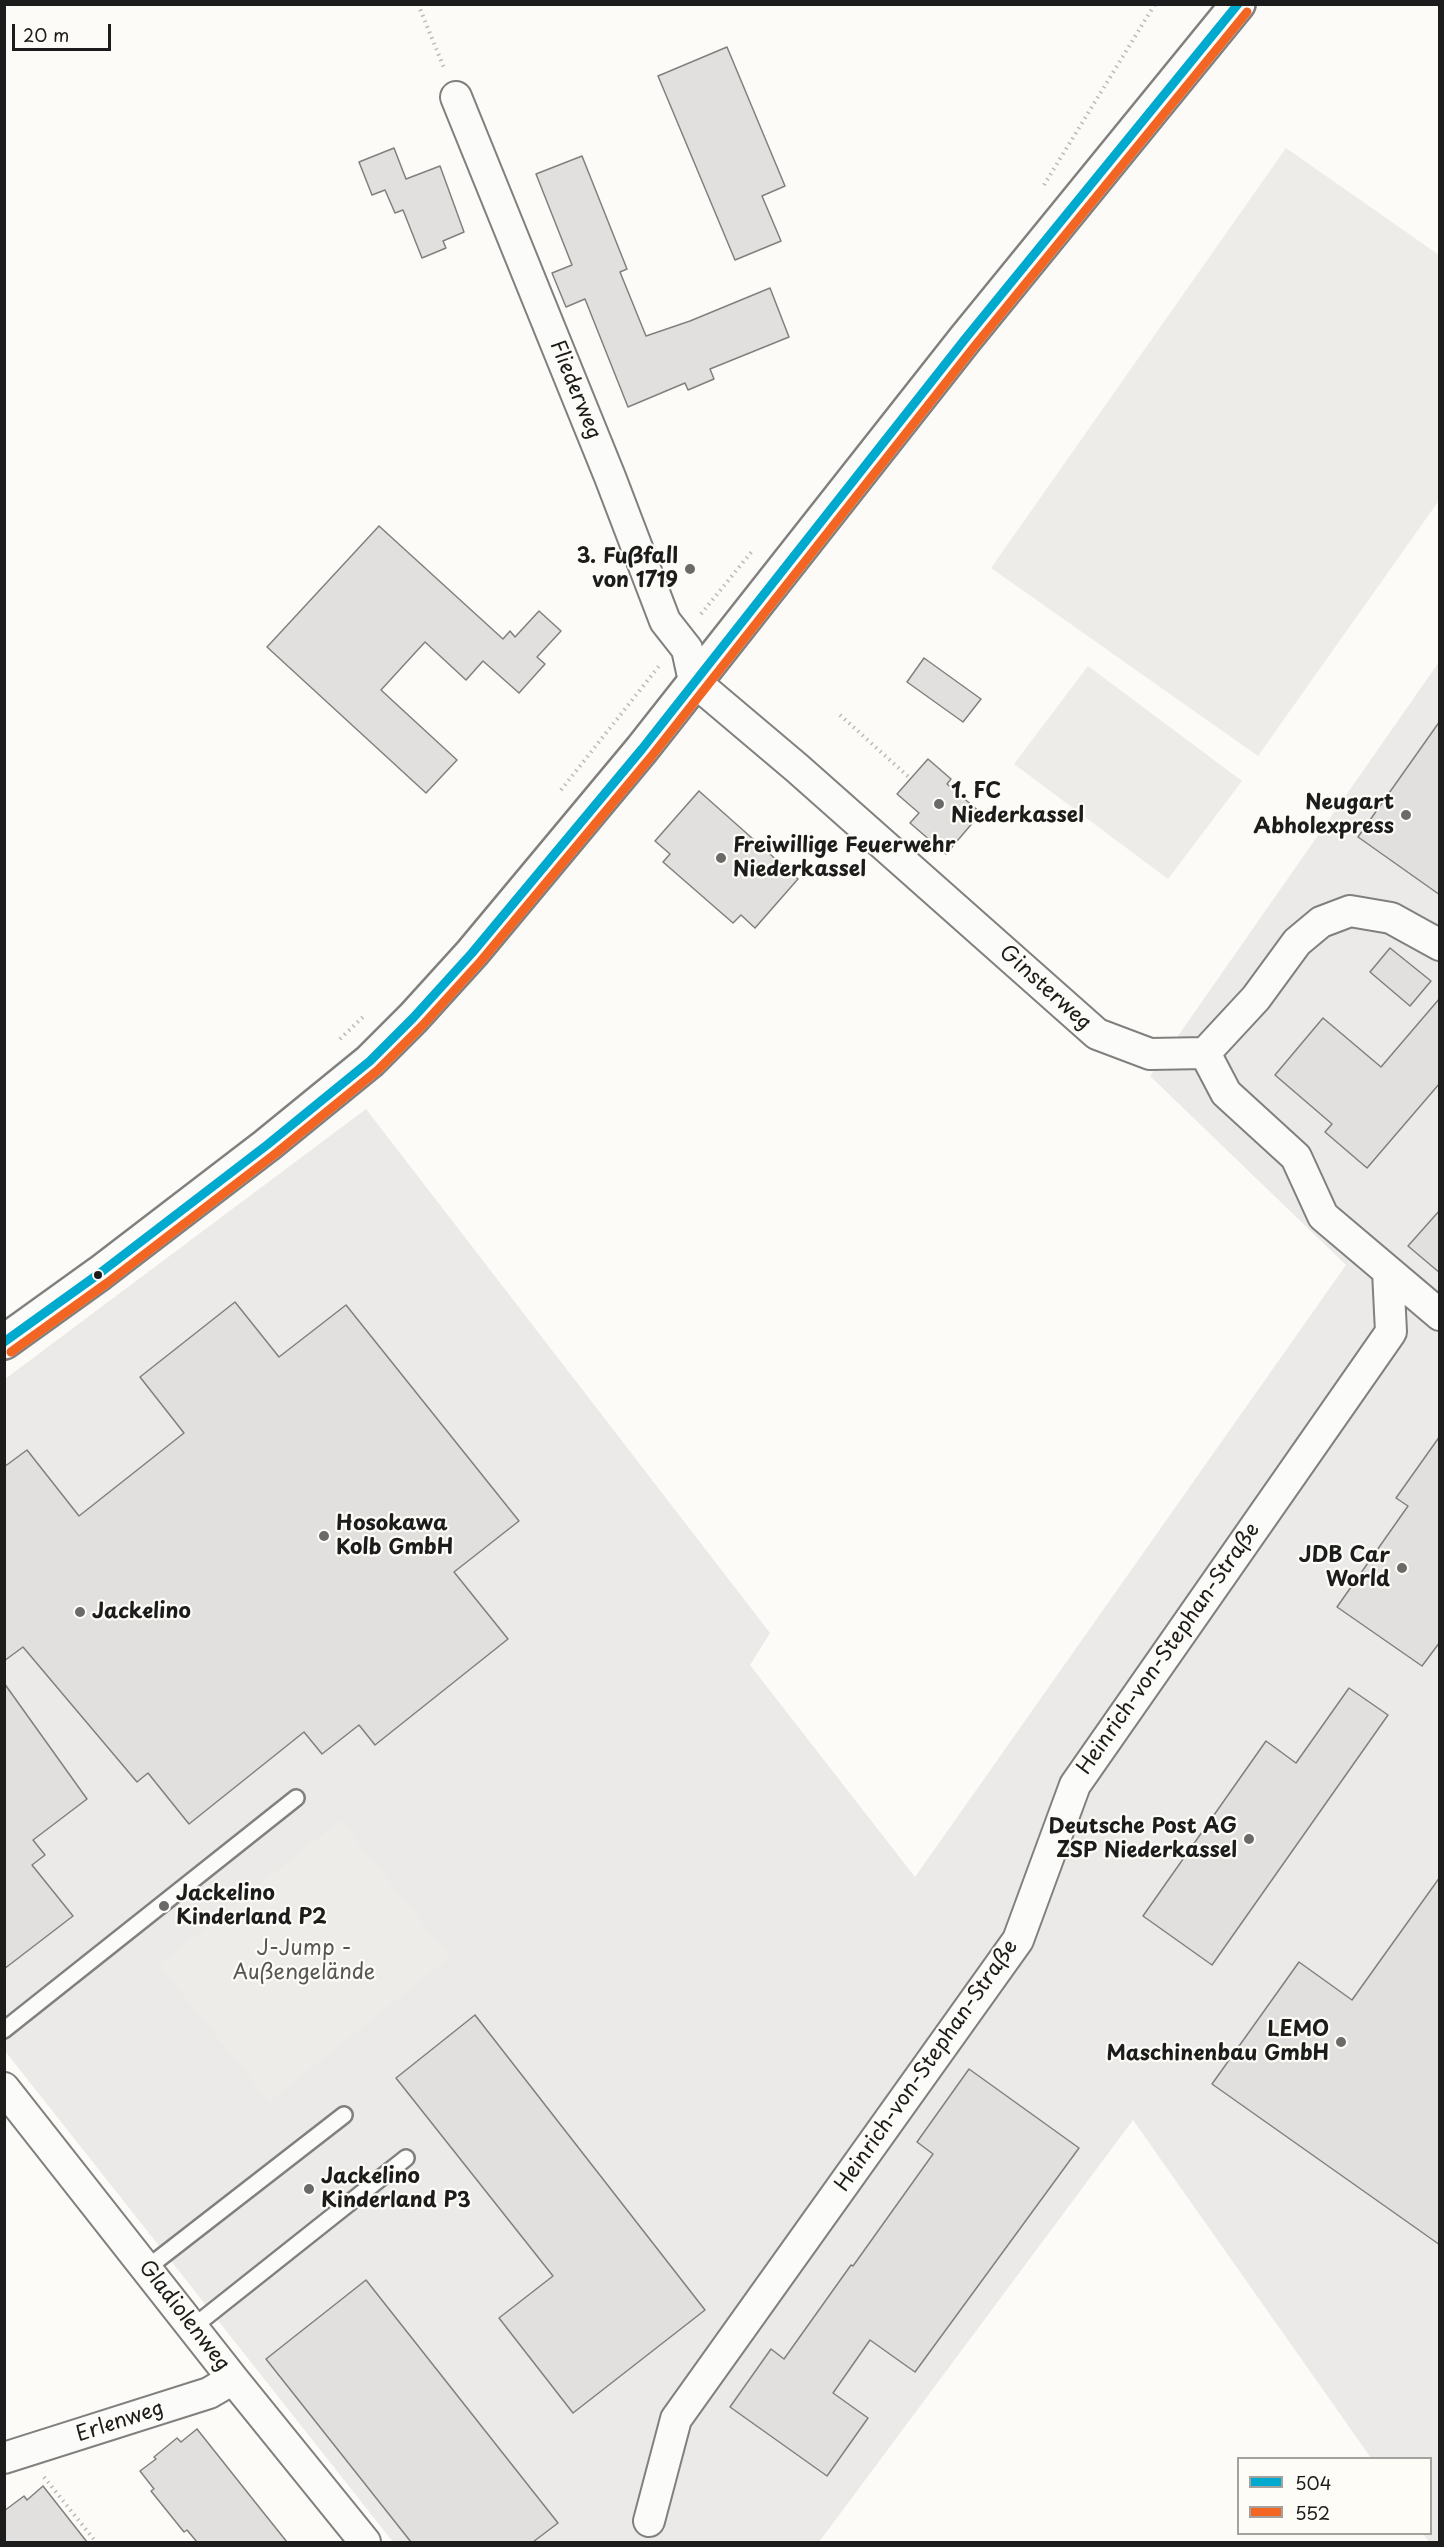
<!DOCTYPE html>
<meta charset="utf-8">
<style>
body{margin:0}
#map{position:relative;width:1444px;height:2547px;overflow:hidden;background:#fcfbf8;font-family:"Playpen Sans",sans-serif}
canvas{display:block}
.frame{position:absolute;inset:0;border:6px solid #1c1c1c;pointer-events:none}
.legend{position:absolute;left:1237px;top:2457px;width:195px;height:78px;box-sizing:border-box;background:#fdfcf7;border:2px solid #a3a29f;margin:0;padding:8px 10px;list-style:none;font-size:18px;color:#1c1c1c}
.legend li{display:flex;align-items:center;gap:12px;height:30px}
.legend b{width:30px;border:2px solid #a3a29f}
.scale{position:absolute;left:12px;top:24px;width:99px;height:27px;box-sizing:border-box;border:3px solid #1c1c1c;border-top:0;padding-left:8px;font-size:18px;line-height:21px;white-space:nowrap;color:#1c1c1c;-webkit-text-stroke:4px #fdfcf7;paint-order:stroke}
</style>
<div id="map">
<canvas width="1444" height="2547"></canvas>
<div class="frame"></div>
<ul class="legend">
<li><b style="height:8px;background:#00a9ce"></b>504</li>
<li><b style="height:8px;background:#f26522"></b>552</li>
</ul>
<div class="scale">20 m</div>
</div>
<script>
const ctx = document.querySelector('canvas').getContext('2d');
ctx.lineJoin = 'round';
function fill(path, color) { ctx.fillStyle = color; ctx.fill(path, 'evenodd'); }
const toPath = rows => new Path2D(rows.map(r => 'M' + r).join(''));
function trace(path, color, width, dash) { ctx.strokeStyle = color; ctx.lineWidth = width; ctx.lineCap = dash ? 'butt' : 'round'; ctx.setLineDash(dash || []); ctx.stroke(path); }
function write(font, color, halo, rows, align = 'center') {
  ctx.font = font + ' "Playpen Sans",sans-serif'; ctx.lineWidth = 4.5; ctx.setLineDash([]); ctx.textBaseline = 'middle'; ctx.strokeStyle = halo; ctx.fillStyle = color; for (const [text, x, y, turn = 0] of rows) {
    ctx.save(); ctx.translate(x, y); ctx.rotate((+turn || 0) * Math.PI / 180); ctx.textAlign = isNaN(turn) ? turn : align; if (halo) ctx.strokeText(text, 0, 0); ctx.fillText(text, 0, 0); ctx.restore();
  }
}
fill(toPath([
 [1439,662,1439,2542,1429,2542,1423,2534,1430,2534,1430,2458,1371,2458,1133,2120,819,2542,393,2542,5,2051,5,1379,366,1109,770,1633,750,1665,915,1877,1346,1265,1150,1076]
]), '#ebeae8');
fill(toPath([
 [1286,148,1439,255,1440,499,1258,756,991,568],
 [1088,666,1242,781,1168,879,1014,764],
 [340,1820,450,1957,269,2102,159,1965]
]), '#edece8');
const building = toPath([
 [727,47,785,186,762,196,781,241,735,260,658,76,727,47],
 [394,148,406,179,440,166,464,232,443,241,446,248,422,258,403,210,395,213,385,190,372,195,359,162,394,148],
 [582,156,627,269,620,272,646,336,690,321,770,288,789,337,710,369,714,379,688,390,685,383,628,407,585,299,566,307,552,273,572,265,536,174,582,156],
 [379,526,503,639,510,631,515,637,539,611,561,631,537,657,545,664,519,693,483,661,466,680,425,642,381,690,457,760,426,793,267,647,379,526],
 [924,658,981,699,963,722,907,682,924,658],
 [1440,721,1440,895,1358,837,1440,721],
 [928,759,951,779,947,784,981,813,946,854,910,823,919,813,897,794,928,759],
 [699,791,798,879,755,928,741,915,733,923,663,862,670,854,655,841,699,791],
 [1390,948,1431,981,1410,1006,1370,972,1390,948],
 [1440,998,1440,1083,1367,1168,1325,1132,1332,1124,1275,1075,1323,1018,1381,1067,1440,998],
 [1440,1210,1440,1273,1408,1246,1440,1210],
 [235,1302,279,1357,346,1305,519,1521,454,1572,508,1639,375,1745,359,1725,322,1754,304,1732,189,1824,148,1773,137,1782,23,1647,4,1661,4,1467,27,1450,79,1516,184,1433,140,1377,235,1302],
 [1440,1436,1440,1642,1422,1666,1337,1607,1408,1506,1396,1498,1440,1436],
 [4,1683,87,1799,33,1840,45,1855,32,1865,73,1916,4,1969,4,1683],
 [1349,1688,1388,1715,1212,1965,1143,1916,1266,1741,1296,1763,1349,1688],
 [1440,1877,1440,2245,1212,2084,1299,1962,1352,2000,1440,1877],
 [475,2015,705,2310,573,2413,499,2318,553,2276,396,2078,475,2015],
 [969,2069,1079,2148,915,2372,870,2340,833,2393,868,2418,827,2476,730,2407,771,2349,784,2359,851,2265,853,2266,933,2154,917,2142,969,2069],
 [366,2280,558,2523,533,2542,411,2542,266,2359,366,2280],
 [197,2429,255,2502,287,2542,197,2542,187,2530,184,2532,151,2491,154,2489,140,2471,156,2459,154,2457,177,2438,181,2442,197,2429],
 [43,2486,87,2542,4,2542,4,2511,24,2496,27,2500,43,2486]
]);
fill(building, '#e1e0de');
trace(building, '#81807f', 1.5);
const lane = toPath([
 [4,2030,296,1798],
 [147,2268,344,2115],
 [193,2327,406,2158]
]);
const street = toPath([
 [456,97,610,477,665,621,687,649,694,681,797,768,1097,1034,1150,1054,1205,1053],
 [1205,1053,1226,1093,1296,1157,1323,1216,1440,1315],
 [1205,1053,1256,998,1297,942,1321,922,1350,911,1391,918,1440,945],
 [4,2088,233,2379,365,2542],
 [4,2458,209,2393,233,2379],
 [649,2521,676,2419,1018,1940,1075,1785,1391,1332,1388,1271]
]);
const secondary = toPath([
 [4,1342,100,1273,267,1145,370,1061,413,1018,472,953,642,749,965,339,1238,4]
]);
trace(lane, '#81807f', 20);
trace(street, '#81807f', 34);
trace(secondary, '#81807f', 38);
trace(toPath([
 [418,4,444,68],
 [1044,185,1155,4],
 [701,614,753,550],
 [840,715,911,779],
 [561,790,659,666],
 [340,1039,363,1017],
 [44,2477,96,2542]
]), '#bbbab8', 4, [1.5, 4.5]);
trace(lane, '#fbfbf9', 15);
trace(street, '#fbfbf9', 30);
trace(secondary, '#fbfbf9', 33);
trace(toPath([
 [4,1342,100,1273,267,1145,370,1061,413,1018,472,953,642,749,965,339,1238,4]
]), '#00a9ce', 9);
trace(toPath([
 [11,1352,107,1283,275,1154,378,1070,422,1026,481,961,651,757,974,347,1247,12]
]), '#f26522', 9);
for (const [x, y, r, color] of [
 [690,569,6,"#6a6a69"],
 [939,804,6,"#6a6a69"],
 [1406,815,6,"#6a6a69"],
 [721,858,6,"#6a6a69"],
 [98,1275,5,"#1c1c1c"],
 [324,1536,6,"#6a6a69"],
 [1402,1568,6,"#6a6a69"],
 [80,1612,6,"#6a6a69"],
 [1249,1839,6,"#6a6a69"],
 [164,1906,6,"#6a6a69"],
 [1341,2042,6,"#6a6a69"],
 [309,2189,6,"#6a6a69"]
]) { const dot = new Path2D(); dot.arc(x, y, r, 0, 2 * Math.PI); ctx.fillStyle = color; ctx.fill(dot); trace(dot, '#fdfcf7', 2); }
write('21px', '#1c1c1c', '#fdfcf7', [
 ["Fliederweg",575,390,68],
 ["Ginsterweg",1045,988,42],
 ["Heinrich-von-Stephan-Straße",1169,1649,-55],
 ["Heinrich-von-Stephan-Straße",927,2066,-55],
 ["Gladiolenweg",184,2316,52],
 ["Erlenweg",120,2422,-18]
]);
write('bold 21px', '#1c1c1c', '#fdfcf7', [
 ["3. Fußfall",678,557,"right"],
 ["von 1719",678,581,"right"],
 ["1. FC",951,792],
 ["Niederkassel",951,816],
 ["Neugart",1394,803,"right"],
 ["Abholexpress",1394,827,"right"],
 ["Freiwillige Feuerwehr",733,846],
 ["Niederkassel",733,870],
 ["Hosokawa",336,1524],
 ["Kolb GmbH",336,1548],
 ["JDB Car",1390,1556,"right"],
 ["World",1390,1580,"right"],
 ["Jackelino",92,1612],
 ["Deutsche Post AG",1237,1827,"right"],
 ["ZSP Niederkassel",1237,1851,"right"],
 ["Jackelino",176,1894],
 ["Kinderland P2",176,1918],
 ["LEMO",1329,2030,"right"],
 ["Maschinenbau GmbH",1329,2054,"right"],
 ["Jackelino",321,2177],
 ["Kinderland P3",321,2201]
], 'left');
write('21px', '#575655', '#fdfcf7', [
 ["J-Jump -",304,1949],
 ["Außengelände",304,1973]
]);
</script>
